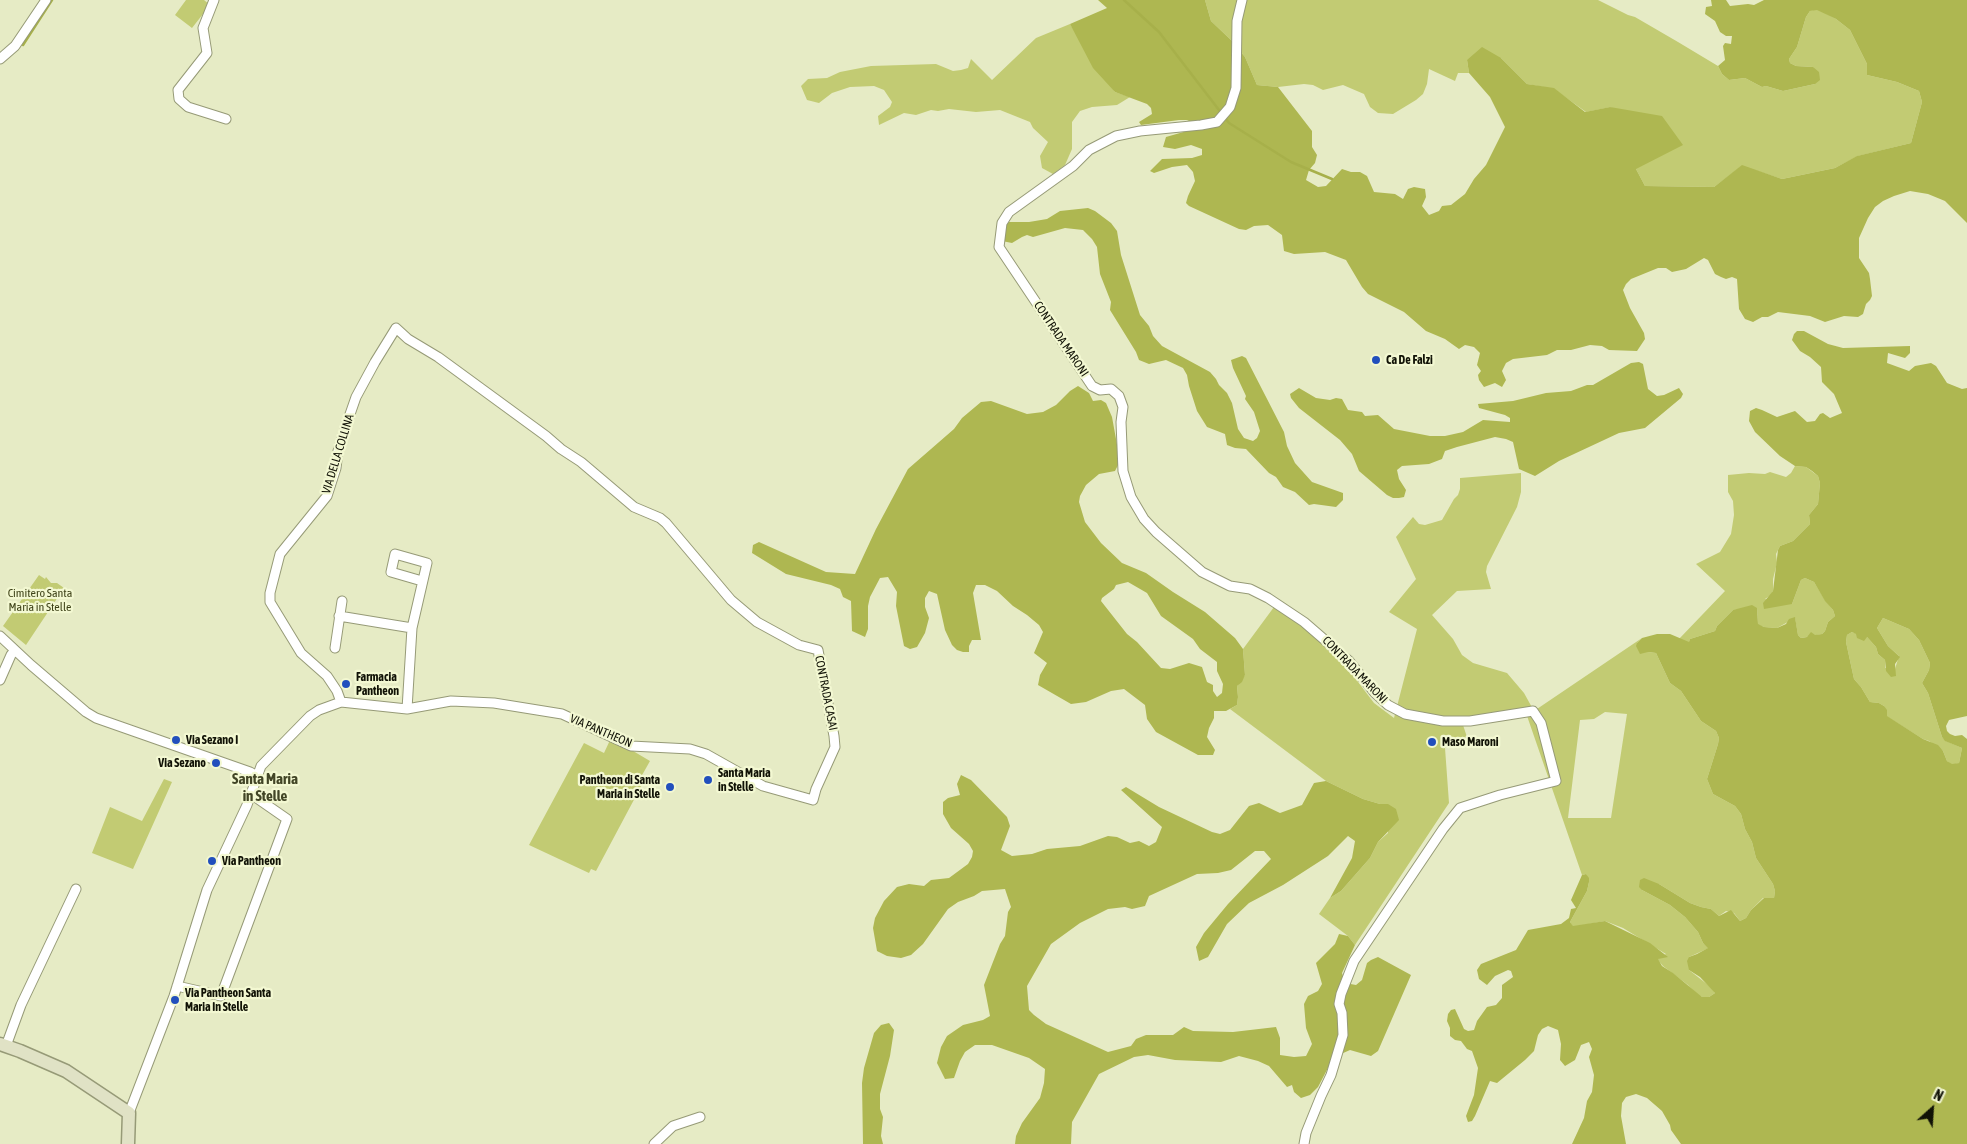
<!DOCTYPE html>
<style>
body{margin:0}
#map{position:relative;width:1967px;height:1144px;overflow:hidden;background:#e6ebc5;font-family:"Asap Condensed",sans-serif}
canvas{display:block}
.north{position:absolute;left:1907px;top:1084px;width:50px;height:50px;-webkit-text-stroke:4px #f3f8d2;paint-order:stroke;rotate:26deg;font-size:14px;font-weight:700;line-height:20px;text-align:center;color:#111206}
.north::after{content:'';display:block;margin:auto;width:18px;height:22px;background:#111206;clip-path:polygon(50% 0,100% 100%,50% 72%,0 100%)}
</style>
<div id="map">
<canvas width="1967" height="1144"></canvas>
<div class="north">N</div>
</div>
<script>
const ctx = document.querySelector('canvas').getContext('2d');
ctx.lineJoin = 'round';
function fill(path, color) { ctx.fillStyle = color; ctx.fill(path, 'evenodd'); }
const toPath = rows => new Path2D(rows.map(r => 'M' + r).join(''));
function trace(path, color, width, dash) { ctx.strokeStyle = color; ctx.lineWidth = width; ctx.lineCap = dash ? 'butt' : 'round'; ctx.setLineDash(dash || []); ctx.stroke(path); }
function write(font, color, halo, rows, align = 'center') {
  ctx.font = font + ' "Asap Condensed",sans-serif'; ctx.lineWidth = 4.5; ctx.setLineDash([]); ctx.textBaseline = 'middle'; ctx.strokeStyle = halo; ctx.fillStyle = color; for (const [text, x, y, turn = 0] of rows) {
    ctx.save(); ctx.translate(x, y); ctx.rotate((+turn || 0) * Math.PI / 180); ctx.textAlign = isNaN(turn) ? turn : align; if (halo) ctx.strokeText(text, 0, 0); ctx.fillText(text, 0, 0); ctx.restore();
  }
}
fill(toPath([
 [186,0,204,0,210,5,192,28,175,15],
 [1205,0,1598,0,1628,15,1635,17,1678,42,1718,66,1722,74,1729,80,1745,78,1762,87,1766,86,1783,91,1815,84,1813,67,1796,66,1790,63,1789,59,1797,47,1806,17,1810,11,1817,9,1836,19,1850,30,1867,64,1867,75,1897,82,1919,91,1922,102,1911,143,1858,156,1835,168,1782,179,1742,166,1714,187,1645,186,1636,169,1611,107,1586,112,1554,89,1527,84,1501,58,1467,60,1469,73,1458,73,1455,81,1429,69,1427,84,1423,94,1416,100,1393,114,1378,113,1370,107,1364,94,1343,85,1323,90,1313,85,1304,84,1278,87,1257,85,1245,57,1231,40,1211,21],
 [1070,24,1115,92,1130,97,1117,105,1092,107,1080,111,1072,122,1072,149,1065,165,1053,174,1042,168,1040,156,1048,142,1033,128,1030,122,1000,110,976,112,949,109,938,111,931,110,916,115,904,113,879,125,878,116,890,107,892,102,884,90,874,86,850,87,832,93,819,103,807,100,801,86,808,79,827,78,840,72,871,66,936,64,953,71,961,70,968,68,971,59,992,80,1036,38],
 [1795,466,1806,467,1818,476,1820,483,1818,504,1809,515,1810,524,1793,541,1780,546,1776,554,1777,563,1773,579,1773,591,1771,595,1765,599,1785,604,1792,604,1801,580,1805,578,1814,582,1825,600,1833,610,1835,616,1828,622,1825,631,1822,634,1801,638,1798,635,1795,618,1777,628,1764,627,1758,625,1757,608,1733,610,1717,626,1715,631,1690,639,1689,643,1679,639,1725,591,1696,564,1720,552,1731,534,1734,515,1733,501,1728,492,1728,475,1749,473,1765,474,1770,472,1786,477,1791,473],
 [1521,473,1521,492,1517,507,1487,566,1486,572,1491,589,1457,591,1432,615,1453,639,1462,655,1473,663,1507,673,1524,693,1534,711,1642,638,1637,643,1648,652,1656,653,1670,683,1681,691,1701,721,1716,731,1719,738,1718,744,1707,779,1713,794,1735,806,1741,814,1745,829,1752,842,1756,858,1773,884,1775,891,1774,898,1763,898,1751,910,1746,918,1740,921,1734,913,1726,911,1719,916,1711,909,1701,907,1690,903,1659,884,1642,890,1670,905,1685,917,1698,932,1703,943,1709,948,1689,957,1689,970,1712,988,1715,993,1709,997,1702,997,1697,995,1688,985,1663,966,1657,959,1666,954,1623,928,1605,921,1573,927,1570,922,1587,891,1589,882,1586,874,1582,875,1526,713,1463,725,1467,737,1445,748,1449,803,1355,945,1348,936,1319,914,1330,898,1341,891,1370,858,1378,842,1388,833,1388,804,1380,804,1363,799,1326,781,1230,709,1237,705,1238,697,1237,686,1245,675,1243,649,1274,607,1299,621,1349,670,1374,703,1394,718,1417,629,1389,612,1416,579,1396,537,1413,517,1419,524,1425,525,1442,520,1454,499,1458,495,1460,489,1460,478],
 [1605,712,1627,714,1611,818,1568,818,1580,720,1594,719],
 [39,575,45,579,46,577,51,583,57,583,64,588,26,645,3,626],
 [1883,618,1909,629,1919,640,1930,663,1929,670,1922,683,1928,693,1942,737,1946,741,1962,748,1959,763,1952,765,1947,761,1943,751,1929,741,1923,739,1886,716,1884,706,1879,703,1870,702,1861,687,1854,679,1846,642,1847,635,1852,632,1867,637,1876,647,1878,654,1885,660,1885,668,1895,669,1899,656,1888,646,1877,628],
 [611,738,650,761,641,777,645,779,596,871,591,869,589,873,529,845,584,743,604,753],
 [164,779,172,782,133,869,92,853,110,807,142,821]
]), '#c2cb73');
fill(toPath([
 [1098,0,1205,0,1211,21,1231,40,1245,57,1257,85,1278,87,1312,131,1312,147,1317,155,1315,163,1309,170,1306,180,1318,187,1326,186,1342,169,1351,172,1360,172,1367,176,1374,192,1395,194,1403,199,1408,189,1414,187,1425,189,1426,197,1422,206,1429,215,1439,211,1442,206,1451,205,1465,194,1474,179,1486,165,1505,127,1490,97,1469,73,1467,60,1482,47,1501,58,1527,84,1554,88,1585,112,1610,107,1662,116,1683,145,1636,169,1645,186,1714,187,1742,165,1782,179,1835,168,1857,156,1911,143,1922,102,1919,91,1897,82,1867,75,1867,64,1850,30,1836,19,1817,10,1810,11,1806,17,1797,47,1789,59,1790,63,1796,66,1813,67,1819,72,1820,80,1815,84,1783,91,1766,86,1762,87,1745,78,1729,80,1722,74,1718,66,1725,60,1723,46,1725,43,1731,44,1732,36,1726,36,1720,32,1715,21,1705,14,1706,7,1712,6,1711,0,1726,0,1730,6,1748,4,1754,5,1764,0,1967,0,1967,223,1945,201,1928,194,1910,191,1894,196,1883,201,1875,207,1868,218,1859,238,1859,258,1869,273,1870,279,1872,296,1870,300,1866,304,1863,314,1858,317,1844,316,1825,322,1810,316,1778,312,1768,317,1762,317,1753,322,1745,319,1739,309,1737,279,1732,277,1726,279,1721,277,1715,274,1708,260,1704,258,1686,269,1672,272,1666,268,1658,268,1631,279,1626,284,1623,290,1630,308,1644,333,1645,339,1637,351,1609,350,1602,346,1590,345,1571,350,1557,350,1547,355,1513,359,1506,363,1502,371,1506,380,1502,387,1495,383,1484,387,1479,380,1478,375,1481,371,1477,365,1480,353,1474,347,1465,345,1459,349,1445,339,1426,331,1404,312,1368,294,1362,287,1346,260,1325,252,1294,254,1284,251,1282,235,1268,225,1254,226,1246,230,1239,229,1189,206,1186,203,1188,196,1195,181,1193,172,1187,165,1172,167,1154,173,1150,171,1162,159,1192,158,1202,155,1202,149,1191,145,1175,149,1163,147,1166,137,1187,131,1191,122,1187,120,1179,120,1141,125,1139,122,1152,114,1151,108,1147,104,1115,92,1093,68,1070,24,1107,8],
 [1088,208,1095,211,1111,223,1117,231,1121,255,1140,315,1149,326,1153,336,1162,346,1210,372,1216,379,1219,385,1227,393,1232,403,1238,429,1244,438,1253,441,1257,438,1260,431,1254,412,1245,399,1246,396,1233,368,1231,360,1242,356,1246,358,1284,432,1287,446,1295,463,1312,482,1343,493,1343,500,1336,507,1314,504,1309,505,1295,492,1283,487,1276,477,1269,473,1246,449,1235,448,1227,445,1225,434,1207,427,1197,411,1189,386,1187,375,1183,368,1166,360,1149,364,1139,360,1136,352,1110,310,1111,302,1100,274,1097,247,1092,239,1083,230,1065,228,1033,237,1027,235,1022,237,1012,243,1002,241,1002,229,1009,222,1029,222,1047,219,1060,211],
 [1797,331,1804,331,1828,344,1843,348,1910,346,1910,353,1905,358,1888,353,1887,363,1909,371,1915,366,1931,363,1936,366,1947,383,1962,389,1967,388,1967,716,1949,720,1946,726,1947,731,1950,734,1955,736,1962,735,1967,739,1967,1144,1681,1144,1671,1130,1670,1125,1662,1111,1647,1098,1636,1094,1626,1097,1622,1103,1621,1116,1626,1144,1572,1144,1584,1118,1587,1101,1592,1092,1594,1075,1589,1057,1592,1049,1589,1042,1581,1045,1575,1060,1565,1066,1560,1060,1561,1044,1558,1030,1548,1026,1542,1029,1538,1035,1534,1051,1525,1060,1497,1083,1490,1081,1475,1116,1472,1121,1468,1122,1466,1116,1474,1095,1478,1068,1472,1051,1467,1049,1461,1041,1455,1040,1450,1036,1450,1028,1447,1021,1448,1014,1451,1010,1455,1009,1464,1029,1468,1031,1474,1030,1477,1021,1487,1007,1496,1005,1502,998,1502,985,1513,977,1511,971,1508,970,1495,976,1487,985,1479,979,1477,970,1481,964,1516,950,1528,930,1561,924,1569,918,1571,909,1576,908,1571,900,1582,875,1586,874,1589,878,1589,882,1587,891,1570,922,1573,926,1605,921,1650,943,1668,957,1658,959,1662,966,1673,973,1702,997,1709,997,1715,993,1700,977,1689,970,1687,961,1689,957,1697,954,1708,948,1703,943,1698,932,1685,917,1670,905,1642,890,1639,887,1640,880,1644,878,1659,884,1690,903,1701,907,1711,909,1719,916,1731,910,1740,921,1746,918,1751,910,1764,898,1774,898,1775,891,1773,884,1756,858,1752,842,1745,829,1741,814,1735,806,1713,794,1707,779,1718,744,1719,738,1716,731,1701,721,1681,691,1670,683,1656,653,1648,652,1640,654,1636,646,1637,643,1642,638,1657,634,1670,634,1689,642,1690,639,1715,631,1717,626,1733,610,1752,605,1757,608,1758,624,1764,627,1777,628,1786,624,1789,619,1795,617,1798,635,1801,638,1807,637,1811,632,1815,635,1822,634,1825,631,1828,622,1835,616,1833,610,1825,601,1814,582,1805,578,1801,580,1792,604,1764,609,1763,603,1773,591,1778,550,1780,546,1793,541,1810,524,1809,515,1818,504,1820,483,1818,476,1812,471,1806,467,1795,466,1780,456,1755,432,1749,421,1750,411,1756,408,1762,410,1777,417,1795,411,1807,422,1815,421,1820,414,1823,413,1830,418,1842,413,1834,394,1822,382,1821,367,1810,357,1800,351,1792,340,1794,334],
 [1883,618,1909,629,1919,640,1930,663,1929,670,1922,683,1928,693,1942,737,1945,741,1962,748,1959,763,1952,764,1947,761,1943,751,1938,745,1923,739,1887,716,1887,710,1884,706,1879,703,1870,702,1861,687,1854,679,1846,642,1847,635,1852,632,1856,634,1857,638,1864,641,1867,637,1876,647,1878,654,1885,660,1886,671,1891,677,1896,676,1895,664,1900,657,1888,646,1877,628],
 [1639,362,1643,364,1648,389,1657,396,1664,395,1679,388,1683,394,1681,398,1645,428,1619,433,1559,461,1535,476,1519,469,1513,442,1506,439,1495,437,1457,447,1445,451,1442,459,1429,464,1402,466,1397,470,1399,479,1406,490,1404,497,1399,498,1393,498,1387,495,1359,471,1352,454,1340,440,1299,408,1291,398,1290,394,1299,388,1316,398,1330,400,1336,398,1342,399,1348,410,1362,412,1365,416,1378,415,1394,429,1430,436,1445,436,1463,432,1483,420,1510,422,1510,418,1505,415,1479,408,1478,404,1513,401,1546,393,1571,391,1587,385,1593,385,1631,363],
 [1078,386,1089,393,1093,401,1101,400,1106,403,1112,417,1120,461,1115,471,1099,474,1086,485,1080,496,1079,502,1085,522,1101,543,1122,563,1146,573,1173,592,1205,612,1235,638,1243,649,1245,675,1242,682,1237,686,1238,697,1237,705,1226,711,1214,711,1214,718,1209,728,1207,737,1215,750,1213,755,1198,755,1156,732,1147,719,1145,705,1124,689,1111,691,1086,702,1071,704,1038,685,1040,675,1047,663,1034,653,1043,632,1039,625,1027,615,1013,606,997,591,985,585,976,585,973,593,981,640,972,640,969,646,969,652,963,652,957,650,952,645,945,630,937,594,929,591,925,598,925,607,929,618,925,633,917,647,910,649,904,646,896,606,897,592,888,577,880,578,870,597,868,606,868,629,865,637,852,631,851,601,843,597,840,589,831,585,786,574,752,553,753,545,759,542,826,572,855,574,876,529,908,469,954,429,962,418,981,402,991,401,1027,414,1043,412,1056,405,1070,391],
 [1128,582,1147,593,1161,616,1193,639,1200,649,1217,662,1217,671,1223,684,1222,693,1217,697,1213,691,1213,685,1207,682,1202,667,1189,663,1170,669,1161,668,1137,642,1127,634,1101,601,1102,598,1114,589,1116,585],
 [961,775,971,780,1007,817,1010,826,1001,850,1012,856,1032,854,1047,849,1080,846,1108,836,1117,837,1130,843,1139,841,1149,846,1156,842,1162,827,1121,790,1126,787,1159,807,1212,832,1220,834,1230,830,1249,806,1259,803,1280,813,1302,805,1314,783,1326,781,1363,799,1380,804,1388,804,1396,809,1399,820,1378,842,1370,858,1341,891,1330,898,1352,858,1355,841,1348,836,1328,856,1283,885,1249,903,1227,924,1208,957,1199,961,1196,947,1204,933,1228,904,1271,859,1264,851,1255,851,1231,870,1218,873,1197,874,1149,896,1145,906,1132,909,1125,907,1108,909,1080,923,1051,944,1027,986,1029,1010,1034,1015,1046,1024,1108,1052,1131,1046,1136,1039,1146,1035,1173,1035,1184,1027,1193,1031,1233,1032,1276,1027,1280,1038,1280,1055,1294,1057,1306,1056,1312,1044,1306,1028,1304,1004,1308,996,1318,991,1322,984,1316,963,1335,944,1339,934,1348,936,1355,945,1342,973,1345,983,1356,985,1362,980,1367,963,1371,960,1378,957,1411,975,1378,1051,1371,1056,1350,1050,1341,1054,1329,1066,1318,1087,1310,1095,1301,1098,1294,1092,1292,1085,1287,1087,1269,1066,1258,1061,1239,1056,1221,1062,1175,1060,1148,1055,1134,1057,1099,1074,1072,1122,1071,1144,1015,1144,1016,1136,1022,1123,1040,1098,1044,1083,1045,1069,1029,1058,992,1045,975,1045,965,1052,960,1061,954,1078,945,1079,937,1063,941,1047,947,1036,963,1025,983,1020,990,1016,984,985,1000,944,1005,936,1008,912,1011,907,1005,889,982,891,974,896,958,902,948,909,923,944,911,955,901,958,887,956,877,951,873,928,875,918,884,901,897,887,909,884,924,886,931,880,949,878,968,864,972,857,973,851,969,844,951,828,943,814,943,802,948,798,960,795,957,784],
 [889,1023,894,1030,890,1056,880,1094,880,1109,883,1117,881,1136,883,1144,863,1144,862,1083,864,1068,874,1033,881,1025]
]), '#aeb751');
trace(toPath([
 [1124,0,1159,32,1229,123,1291,162,1332,179],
 [23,45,52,0]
]), '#a7b04a', 2.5);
const street = toPath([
 [214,0,203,28,207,53,178,90,179,99,188,107,226,119],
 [1242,0,1237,21,1236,88,1230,107,1217,122,1201,125,1140,131,1116,136,1089,150,1073,166,1009,212,1002,223,999,247,1092,386,1100,390,1111,389,1119,396,1123,407,1121,422,1123,471,1131,497,1144,519,1156,532,1202,572,1230,586,1250,589,1268,598,1304,622,1349,661,1375,693,1388,705,1405,714,1443,721,1470,721,1533,711,1541,723,1556,781,1500,795,1460,808,1443,829,1354,961,1341,994,1339,1004,1342,1013,1343,1035,1331,1075,1321,1096,1306,1133,1304,1144],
 [0,59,15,46,46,0],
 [339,616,412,628],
 [0,636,31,665,86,712,96,718,250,772,257,776],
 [335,648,342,601],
 [0,680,11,655,15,650],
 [407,709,412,628,427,563,395,554,391,572,422,581],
 [177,986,221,996,287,819,251,794],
 [6,1046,21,1005,76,889],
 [129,1113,174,996,207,890,247,805,261,766,310,716,319,710,341,702,407,709,451,701,494,703,562,714,631,746,690,749,706,754,763,786,813,800,816,789,835,747,834,736,818,650,799,645,757,622,731,600,666,523,660,518,634,507,581,462,561,449,546,436,438,357,408,339,396,328,375,362,356,397,348,420,338,451,336,468,327,496,280,554,270,593,270,602,301,653,327,676,337,691,341,702],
 [654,1144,673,1126,700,1117]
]);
const secondary = toPath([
 [0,1044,20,1051,66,1071,129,1113,128,1144]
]);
trace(street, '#969a77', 11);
trace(secondary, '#969a77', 15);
trace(street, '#fff', 9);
trace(secondary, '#e0e2c5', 12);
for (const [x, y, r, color] of [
 [1376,360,5,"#224fbd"],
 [346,684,5,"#224fbd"],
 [176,740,5,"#224fbd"],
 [1432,742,5,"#224fbd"],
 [216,763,5,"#224fbd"],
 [708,780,5,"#224fbd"],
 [670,787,5,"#224fbd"],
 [212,861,5,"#224fbd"],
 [175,1000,5,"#224fbd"]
]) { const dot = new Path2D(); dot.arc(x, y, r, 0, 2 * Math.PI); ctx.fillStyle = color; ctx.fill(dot); trace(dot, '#f3f8d2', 2); }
write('12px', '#111206', '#f3f8d2', [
 ["CONTRADA MARONI",1061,339,56],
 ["VIA DELLA COLLINA",338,454,-73],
 ["CONTRADA MARONI",1355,670,46],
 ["CONTRADA CASAI",826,693,79],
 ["VIA PANTHEON",601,731,23]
]);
write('bold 12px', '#111206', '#f3f8d2', [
 ["Ca De Falzi",1386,360],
 ["Farmacia",356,677],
 ["Pantheon",356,691],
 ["Via Sezano I",186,740],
 ["Maso Maroni",1442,742],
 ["Via Sezano",206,763,"right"],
 ["Santa Maria",718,773],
 ["in Stelle",718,787],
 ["Pantheon di Santa",660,780,"right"],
 ["Maria in Stelle",660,794,"right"],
 ["Via Pantheon",222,861],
 ["Via Pantheon Santa",185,993],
 ["Maria In Stelle",185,1007]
], 'left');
write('12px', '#3e4218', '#f3f8d2', [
 ["Cimitero Santa",40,593],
 ["Maria in Stelle",40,607]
]);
write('bold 15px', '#424526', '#f3f8d2', [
 ["Santa Maria",265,779],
 ["in Stelle",265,796]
]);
</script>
